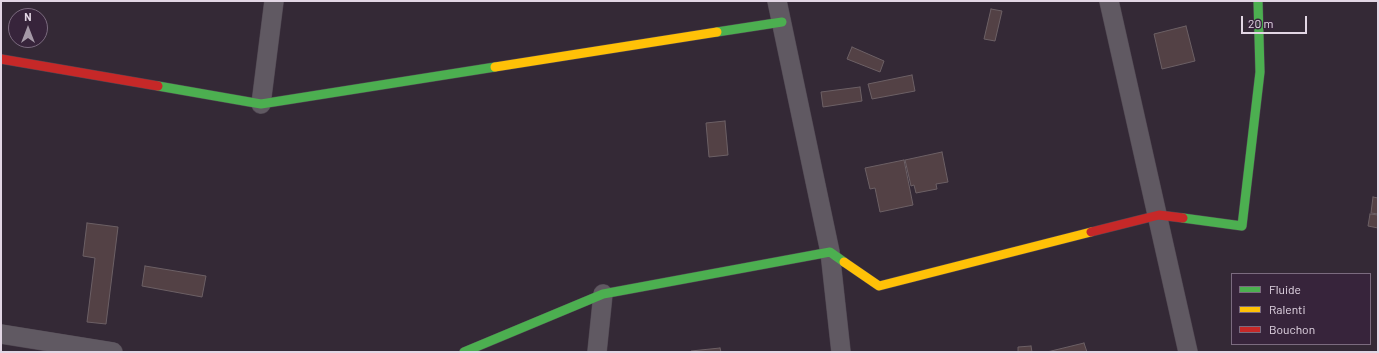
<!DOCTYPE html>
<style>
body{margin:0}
#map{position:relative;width:1379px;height:353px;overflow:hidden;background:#342936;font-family:Barlow,sans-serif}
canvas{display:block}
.frame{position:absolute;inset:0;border:2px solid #e2d6e4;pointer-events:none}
.legend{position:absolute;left:1231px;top:273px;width:140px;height:72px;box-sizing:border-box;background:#37243b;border:1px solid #7b6b7f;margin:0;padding:5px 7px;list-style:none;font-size:12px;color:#e2d6e4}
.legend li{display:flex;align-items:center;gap:8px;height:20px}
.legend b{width:20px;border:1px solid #7b6b7f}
.north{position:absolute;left:8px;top:8px;width:40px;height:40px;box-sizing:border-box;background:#37243b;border:1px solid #7b6b7f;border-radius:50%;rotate:0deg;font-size:11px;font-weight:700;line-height:16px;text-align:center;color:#e2d6e4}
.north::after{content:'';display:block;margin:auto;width:14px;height:18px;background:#a599a7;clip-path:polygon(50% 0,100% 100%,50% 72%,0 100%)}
.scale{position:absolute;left:1241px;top:16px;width:66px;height:18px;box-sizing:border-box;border:2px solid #e2d6e4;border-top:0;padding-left:5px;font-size:12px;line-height:14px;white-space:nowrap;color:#e2d6e4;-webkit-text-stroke:3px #37243b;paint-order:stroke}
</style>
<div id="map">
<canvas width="1379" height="353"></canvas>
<div class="frame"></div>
<ul class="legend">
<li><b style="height:5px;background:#4caf50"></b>Fluide</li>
<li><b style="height:5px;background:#ffc107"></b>Ralenti</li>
<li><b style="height:5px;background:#c62828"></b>Bouchon</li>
</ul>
<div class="north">N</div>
<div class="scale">20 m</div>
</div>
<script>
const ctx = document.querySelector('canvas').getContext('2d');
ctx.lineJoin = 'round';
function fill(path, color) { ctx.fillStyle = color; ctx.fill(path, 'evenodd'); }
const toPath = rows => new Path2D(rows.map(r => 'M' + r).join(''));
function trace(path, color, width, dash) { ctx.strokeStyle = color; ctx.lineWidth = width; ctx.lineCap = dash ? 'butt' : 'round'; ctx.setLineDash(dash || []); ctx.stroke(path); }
const building = toPath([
 [991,9,1002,11,995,41,984,39,991,9],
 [1186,26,1195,61,1162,69,1154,34,1186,26],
 [852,47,884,61,880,72,847,59,852,47],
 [912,75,915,91,872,99,868,84,912,75],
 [860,87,862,101,823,107,821,92,860,87],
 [725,121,728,155,709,157,706,123,725,121],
 [942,152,948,182,936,184,937,189,916,193,914,185,911,186,905,160,942,152],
 [904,160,913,205,880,212,875,188,870,189,865,168,904,160],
 [1373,197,1378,198,1378,214,1371,213,1373,197],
 [1370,214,1378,215,1378,228,1368,226,1370,214],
 [87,223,118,227,106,324,87,322,95,258,83,256,87,223],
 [145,266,206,276,202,297,142,286,145,266],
 [1084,343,1087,352,1047,352,1084,343],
 [1031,346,1032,352,1018,352,1018,347,1031,346],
 [720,348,721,352,691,352,691,351,720,348]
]);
fill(building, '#534145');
trace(building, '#6c6065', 1);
const street = toPath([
 [777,1,830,252,841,352],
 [1109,1,1188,352],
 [261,104,274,1],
 [1,334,113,352],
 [597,352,603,294]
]);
const fast = toPath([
 [717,32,782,22],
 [158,86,261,104,495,67],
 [1183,218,1242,226,1260,72,1258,1],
 [464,352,603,294,830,252,844,262]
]);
const slow = toPath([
 [495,67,717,32],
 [844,262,879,286,1091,232]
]);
const jam = toPath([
 [1,59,158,86],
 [1091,232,1159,215,1183,218]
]);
trace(street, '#4f4651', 20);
trace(fast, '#4f4651', 10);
trace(slow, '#4f4651', 10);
trace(jam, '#4f4651', 10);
trace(street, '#605962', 19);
trace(fast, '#4caf50', 9);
trace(slow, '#ffc107', 9);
trace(jam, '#c62828', 9);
</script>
